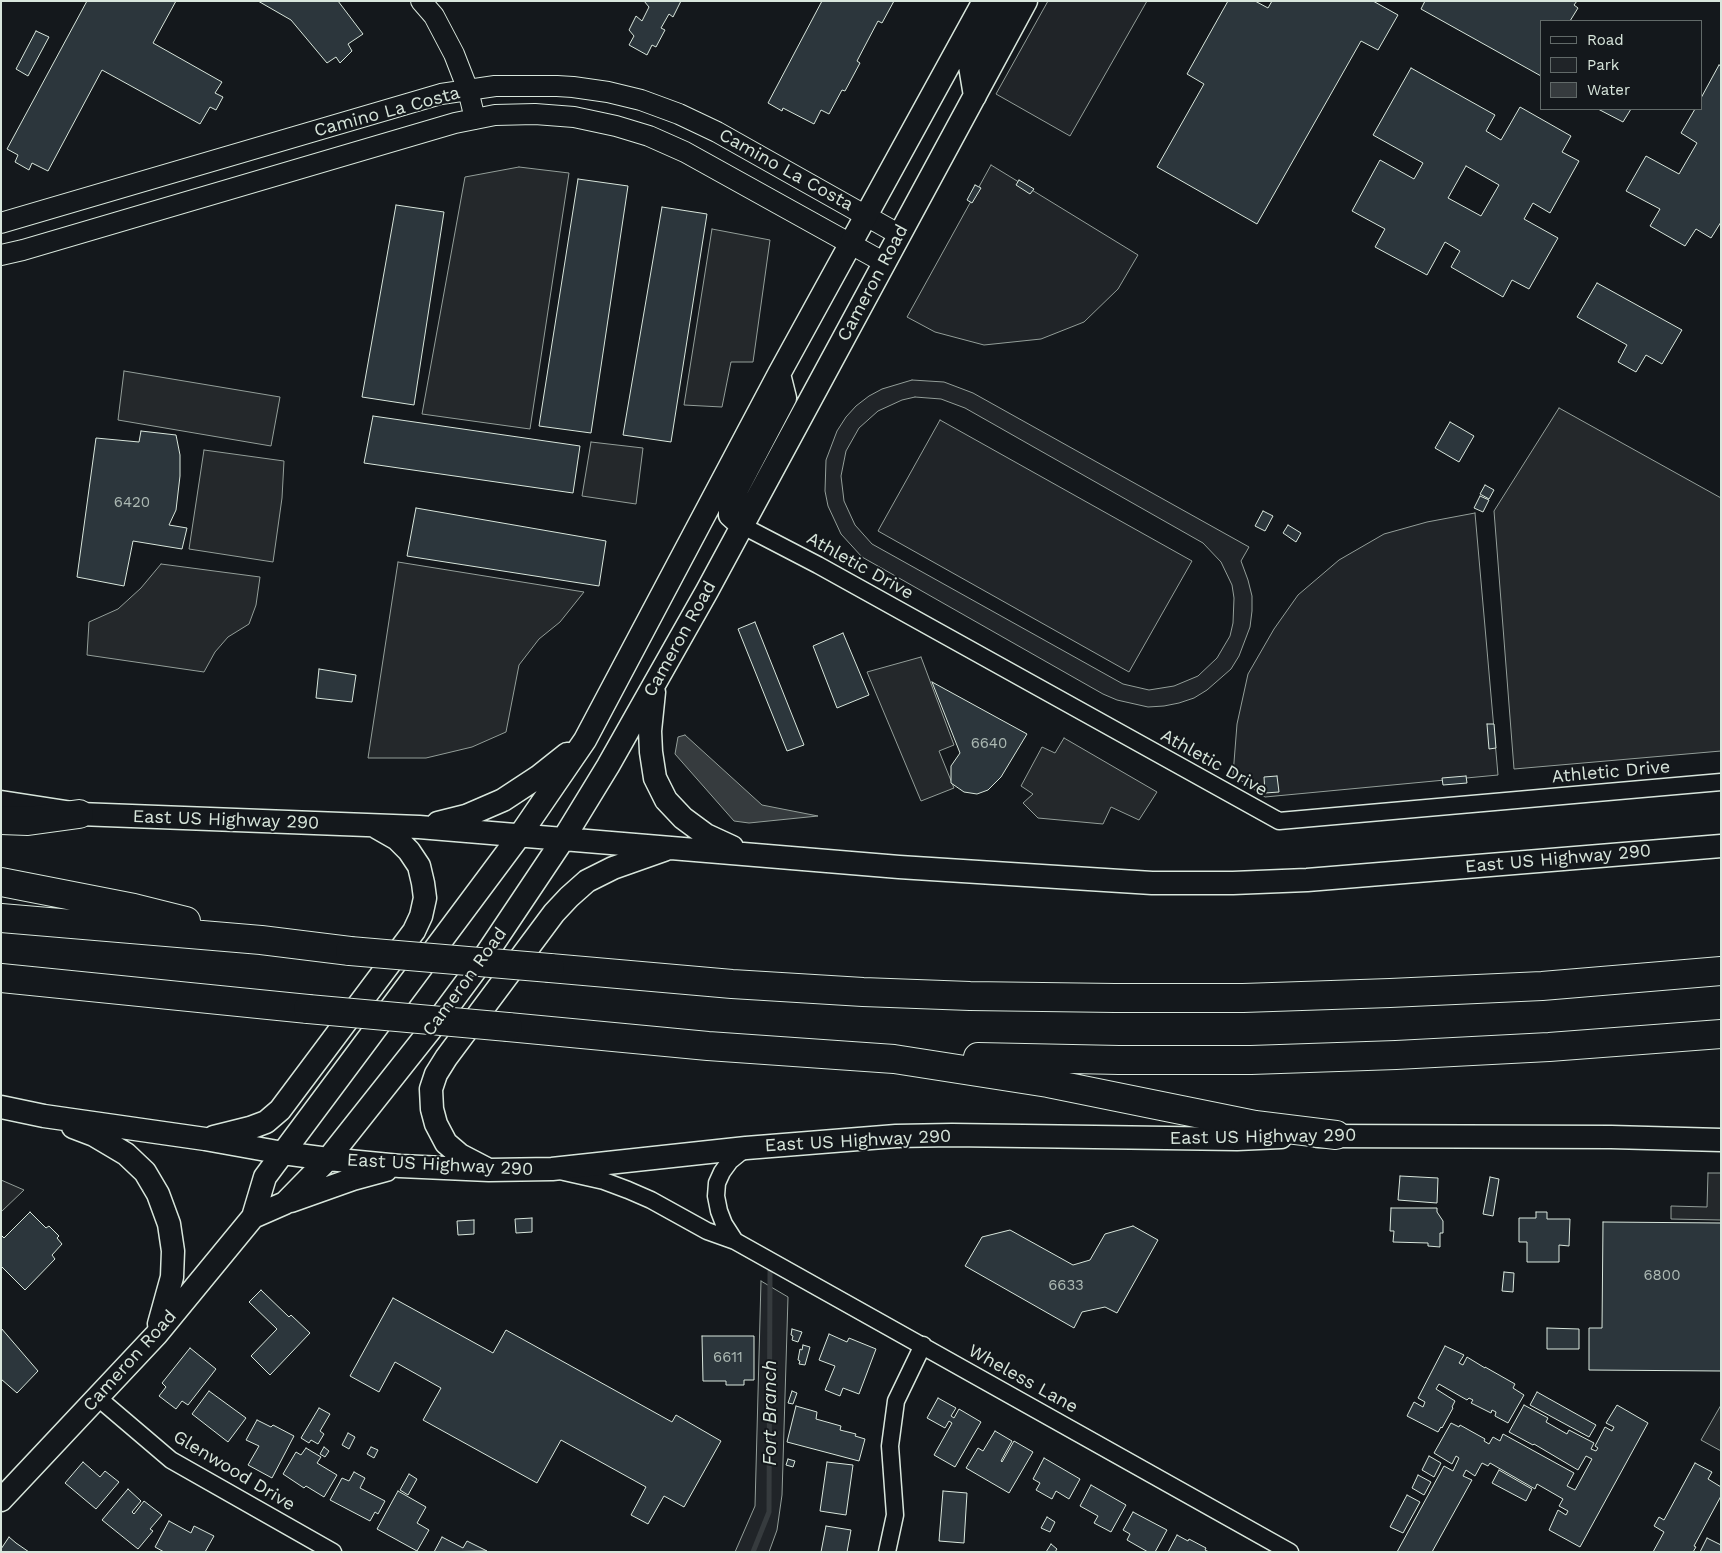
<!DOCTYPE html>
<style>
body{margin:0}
#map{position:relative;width:1722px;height:1553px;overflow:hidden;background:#14181c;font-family:"Work Sans",sans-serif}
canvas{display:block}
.frame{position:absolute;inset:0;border:2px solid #d8e6dc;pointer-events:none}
.legend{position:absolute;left:1540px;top:20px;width:162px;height:90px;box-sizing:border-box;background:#14181c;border:1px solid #626a69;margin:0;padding:6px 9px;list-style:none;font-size:15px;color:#d8e6dc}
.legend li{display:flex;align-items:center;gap:10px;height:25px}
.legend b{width:25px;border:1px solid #626a69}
</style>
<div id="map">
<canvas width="1722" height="1553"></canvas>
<div class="frame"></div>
<ul class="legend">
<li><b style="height:6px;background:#14181c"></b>Road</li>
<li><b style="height:14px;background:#202428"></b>Park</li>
<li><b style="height:14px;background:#363b3e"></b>Water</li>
</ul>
</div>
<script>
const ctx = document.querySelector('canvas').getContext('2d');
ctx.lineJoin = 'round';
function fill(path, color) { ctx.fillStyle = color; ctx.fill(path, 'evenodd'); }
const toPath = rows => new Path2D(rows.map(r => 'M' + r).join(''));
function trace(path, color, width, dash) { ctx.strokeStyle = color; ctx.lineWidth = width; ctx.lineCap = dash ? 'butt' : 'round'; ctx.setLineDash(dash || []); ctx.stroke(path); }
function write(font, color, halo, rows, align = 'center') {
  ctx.font = font + ' "Work Sans",sans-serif'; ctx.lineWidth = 4; ctx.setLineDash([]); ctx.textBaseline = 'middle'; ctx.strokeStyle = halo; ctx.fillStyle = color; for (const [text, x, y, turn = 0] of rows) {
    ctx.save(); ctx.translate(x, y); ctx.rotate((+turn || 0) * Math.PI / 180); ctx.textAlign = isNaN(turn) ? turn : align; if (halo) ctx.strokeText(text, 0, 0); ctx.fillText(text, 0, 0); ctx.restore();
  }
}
const green = toPath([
 [1048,1,1147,1,1070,136,996,94,1048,1],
 [991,165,1138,255,1118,289,1084,322,1041,339,984,345,935,332,907,317,991,165],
 [912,380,944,382,973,393,1249,547,1241,561,1248,580,1252,596,1252,611,1250,627,1239,656,1231,669,1207,690,1194,698,1179,703,1164,706,1148,707,1117,700,1103,694,862,557,841,534,828,506,825,491,826,460,837,431,846,417,856,406,869,396,882,389,912,380],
 [915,397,941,399,965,408,1203,543,1221,562,1232,585,1234,598,1233,623,1230,636,1217,658,1198,676,1174,686,1149,690,1123,684,872,544,855,525,844,501,841,476,846,451,859,428,878,411,902,400,915,397],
 [940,420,1192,561,1129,672,878,531,940,420],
 [1475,513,1498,775,1265,797,1233,775,1237,724,1248,674,1274,629,1298,595,1339,560,1384,534,1427,522,1475,513],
 [761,1281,788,1297,782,1495,777,1530,769,1552,735,1552,755,1506,761,1281]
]);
fill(green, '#202428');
trace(green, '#939e99', 1);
const parking = toPath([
 [519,167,569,173,530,429,422,414,465,177,519,167],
 [712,229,770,240,753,362,731,362,722,407,684,405,712,229],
 [124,371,280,397,271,446,118,420,124,371],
 [1559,408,1721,498,1721,751,1514,769,1494,511,1559,408],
 [591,442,643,448,636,504,582,496,591,442],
 [204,450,284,461,282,498,273,562,189,549,204,450],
 [398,562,584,592,560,622,539,639,519,665,506,732,472,747,426,758,368,758,398,562],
 [161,564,260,577,256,605,249,624,228,637,215,652,204,672,87,655,89,622,118,609,141,588,161,564],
 [921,657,954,745,939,751,954,788,921,801,867,672,921,657],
 [1064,738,1157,792,1139,820,1111,807,1103,824,1038,818,1023,803,1033,794,1021,786,1042,747,1055,753,1064,738],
 [1708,1173,1721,1173,1721,1220,1671,1219,1671,1206,1707,1207,1708,1173],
 [1,1180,24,1190,1,1212,1,1180],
 [1721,1405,1721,1451,1701,1440,1721,1405]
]);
fill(parking, '#24282b');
trace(parking, '#939e99', 1);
const water = toPath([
 [685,735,762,805,818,816,749,823,734,821,675,754,678,737,685,735]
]);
fill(water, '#363b3e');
trace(water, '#939e99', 1);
trace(toPath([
 [753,1552,769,1512,770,1271]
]), '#363b3e', 5);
const building = toPath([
 [87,1,176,1,153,43,222,82,215,93,223,97,216,110,210,107,200,124,102,70,48,171,32,163,29,170,15,162,18,155,7,149,87,1],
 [258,1,338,1,363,34,348,44,352,51,340,63,336,57,327,63,291,20,258,1],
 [681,1,673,17,669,14,661,28,665,30,656,47,652,45,647,55,629,45,634,36,629,30,636,16,642,21,649,7,644,1,681,1],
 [822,1,894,1,882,23,878,21,857,61,860,63,845,91,842,90,829,114,821,110,814,124,783,108,782,111,768,103,822,1],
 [1228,1,1255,1,1268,8,1272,1,1373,1,1398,15,1378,50,1361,41,1257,224,1157,167,1204,84,1187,74,1228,1],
 [1425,1,1577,1,1574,5,1578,8,1570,21,1541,21,1541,76,1421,9,1425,1],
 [36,31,49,37,28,76,16,69,36,31],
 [1719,65,1721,66,1721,222,1711,238,1696,229,1685,246,1650,226,1660,209,1626,191,1646,156,1679,174,1697,143,1681,133,1695,109,1701,109,1701,98,1719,65],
 [1411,68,1495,115,1486,131,1501,140,1520,107,1571,136,1562,152,1579,161,1550,213,1533,203,1524,219,1558,238,1529,289,1512,280,1503,297,1451,267,1460,251,1445,242,1427,275,1375,247,1385,229,1352,211,1380,160,1414,179,1423,163,1373,135,1411,68],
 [1466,166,1499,185,1481,216,1448,198,1466,166],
 [1598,109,1631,109,1623,122,1598,109],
 [578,179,628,186,591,433,539,426,578,179],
 [1019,180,1034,189,1030,194,1016,185,1019,180],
 [975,185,981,188,972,203,967,200,975,185],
 [396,205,444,212,414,405,362,397,396,205],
 [662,207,707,214,671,442,623,435,662,207],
 [1597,283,1682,330,1662,364,1646,355,1636,372,1618,362,1627,345,1577,317,1597,283],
 [373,416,580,446,573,493,364,463,373,416],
 [1450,422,1474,436,1459,462,1435,448,1450,422],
 [141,431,176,435,180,455,180,476,176,510,169,525,187,528,182,549,133,541,124,586,77,577,96,438,139,442,141,431],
 [1485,485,1494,490,1489,499,1480,494,1485,485],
 [1480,496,1489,500,1483,512,1474,508,1480,496],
 [416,508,606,541,599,586,407,556,416,508],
 [1263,511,1273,516,1265,531,1255,526,1263,511],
 [1288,525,1301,533,1296,542,1283,533,1288,525],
 [755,622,804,745,787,751,738,629,755,622],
 [843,633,869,695,837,708,813,646,843,633],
 [319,669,356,675,352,702,316,698,319,669],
 [932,682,1027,734,1001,777,988,790,977,794,964,792,951,783,951,766,960,753,932,682],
 [1487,724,1494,724,1496,748,1489,749,1487,724],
 [1277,776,1279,792,1265,793,1264,777,1277,776],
 [1466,776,1467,783,1443,785,1442,778,1466,776],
 [1400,1176,1438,1178,1437,1203,1398,1200,1400,1176],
 [1490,1177,1499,1179,1493,1216,1483,1214,1490,1177],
 [1391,1208,1437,1208,1437,1212,1443,1221,1443,1233,1440,1233,1440,1247,1428,1246,1428,1243,1393,1242,1394,1231,1390,1231,1391,1208],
 [30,1212,46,1228,49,1226,59,1236,57,1238,62,1244,52,1255,55,1259,25,1290,1,1266,1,1235,4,1238,30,1212],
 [1536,1212,1547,1212,1547,1219,1570,1219,1569,1246,1559,1245,1559,1262,1527,1262,1527,1242,1519,1242,1519,1218,1536,1218,1536,1212],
 [532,1218,532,1232,516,1233,515,1219,532,1218],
 [474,1220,474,1234,458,1235,457,1221,474,1220],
 [1603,1222,1721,1223,1721,1371,1589,1370,1589,1328,1602,1328,1603,1222],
 [1133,1226,1158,1240,1117,1313,1105,1307,1082,1312,1074,1328,965,1266,982,1237,1010,1230,1073,1265,1090,1260,1105,1234,1133,1226],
 [1504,1272,1514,1273,1513,1292,1502,1291,1504,1272],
 [261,1290,289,1317,291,1315,310,1333,270,1375,251,1356,277,1329,249,1302,261,1290],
 [393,1298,493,1353,506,1330,672,1422,676,1415,721,1441,684,1507,664,1496,648,1524,631,1515,646,1487,561,1440,537,1483,423,1420,441,1388,395,1362,379,1392,350,1376,393,1298],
 [1,1328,38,1371,17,1393,1,1379,1,1328],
 [1547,1328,1579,1329,1579,1349,1547,1349,1547,1328],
 [792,1329,802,1332,798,1342,792,1340,793,1336,791,1335,792,1329],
 [829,1334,847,1342,849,1338,876,1349,859,1394,843,1388,840,1396,825,1390,835,1366,819,1360,829,1334],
 [702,1336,754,1336,754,1380,744,1380,744,1385,726,1385,726,1381,703,1381,702,1336],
 [803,1345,810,1347,805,1365,799,1364,800,1361,798,1360,800,1349,802,1350,803,1345],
 [1445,1346,1464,1355,1459,1363,1463,1365,1467,1357,1485,1368,1485,1367,1515,1384,1513,1388,1524,1395,1508,1423,1495,1416,1496,1412,1492,1410,1491,1413,1471,1403,1473,1400,1469,1398,1467,1400,1439,1384,1436,1389,1455,1401,1452,1407,1453,1408,1442,1428,1441,1427,1438,1432,1407,1416,1414,1402,1423,1407,1425,1402,1418,1398,1445,1346],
 [190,1348,216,1369,188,1405,182,1401,176,1409,159,1396,166,1387,162,1383,190,1348],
 [209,1391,246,1418,228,1442,192,1414,209,1391],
 [792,1391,797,1393,793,1404,788,1403,792,1391],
 [1537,1392,1596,1425,1589,1437,1530,1405,1537,1392],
 [938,1398,956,1408,951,1416,954,1418,959,1409,981,1422,955,1467,934,1455,952,1423,949,1421,945,1428,927,1418,938,1398],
 [1524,1405,1548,1418,1546,1422,1567,1434,1569,1430,1594,1443,1591,1449,1596,1451,1598,1448,1595,1446,1605,1427,1612,1431,1614,1427,1606,1423,1617,1405,1648,1423,1580,1547,1549,1530,1558,1510,1566,1515,1568,1511,1559,1506,1563,1499,1537,1484,1535,1489,1490,1463,1488,1466,1482,1463,1475,1476,1466,1470,1463,1476,1472,1480,1432,1552,1397,1552,1444,1466,1453,1471,1459,1458,1456,1456,1452,1464,1434,1453,1451,1423,1459,1427,1460,1425,1485,1439,1484,1441,1489,1444,1493,1437,1500,1441,1503,1434,1574,1473,1567,1486,1575,1490,1592,1459,1586,1456,1578,1470,1534,1444,1533,1445,1509,1432,1524,1405],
 [796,1406,817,1412,816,1419,841,1426,840,1430,856,1434,855,1436,865,1439,859,1461,787,1442,796,1406],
 [319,1408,330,1414,320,1431,324,1434,318,1444,311,1440,309,1443,301,1438,319,1408],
 [257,1420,271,1427,273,1425,294,1436,272,1478,248,1465,259,1446,246,1440,257,1420],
 [995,1431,1012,1441,1001,1461,1002,1462,1014,1441,1033,1452,1009,1493,966,1468,978,1448,983,1451,995,1431],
 [348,1433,355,1437,349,1449,342,1445,348,1433],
 [324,1447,329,1451,325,1457,320,1454,324,1447],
 [371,1447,378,1450,374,1458,367,1454,371,1447],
 [306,1448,321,1457,317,1463,337,1475,324,1497,306,1486,304,1488,283,1474,296,1452,301,1455,306,1448],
 [1429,1456,1441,1463,1434,1477,1422,1470,1429,1456],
 [1044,1458,1080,1479,1069,1499,1056,1491,1052,1499,1036,1490,1040,1483,1033,1479,1044,1458],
 [788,1459,795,1461,793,1467,786,1465,788,1459],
 [83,1462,100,1477,105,1471,119,1482,96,1509,65,1483,83,1462],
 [827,1462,853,1465,846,1515,820,1511,827,1462],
 [1695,1463,1712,1472,1708,1479,1721,1487,1721,1496,1694,1546,1696,1547,1693,1552,1653,1552,1664,1532,1654,1526,1659,1517,1664,1520,1695,1463],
 [1499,1470,1532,1489,1526,1501,1492,1483,1499,1470],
 [354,1472,365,1478,360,1488,385,1501,378,1514,375,1512,370,1521,330,1500,342,1478,349,1481,354,1472],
 [409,1474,417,1479,408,1495,400,1490,409,1474],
 [1418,1475,1431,1482,1424,1495,1412,1488,1418,1475],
 [1091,1485,1126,1505,1111,1532,1094,1523,1098,1516,1080,1506,1091,1485],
 [128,1489,141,1501,132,1512,134,1514,144,1501,162,1515,150,1529,153,1531,138,1549,102,1520,128,1489],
 [398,1491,426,1507,417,1523,429,1530,417,1551,377,1529,398,1491],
 [943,1491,967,1493,964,1543,939,1541,943,1491],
 [1407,1495,1420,1502,1403,1533,1390,1527,1407,1495],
 [1133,1512,1167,1530,1155,1552,1148,1552,1127,1540,1130,1534,1123,1530,1133,1512],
 [1047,1517,1055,1522,1050,1532,1041,1528,1047,1517],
 [169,1521,191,1533,194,1526,214,1536,205,1552,164,1552,155,1547,169,1521],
 [826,1526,851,1530,847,1552,821,1552,826,1526],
 [1177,1535,1188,1541,1189,1539,1206,1548,1205,1550,1209,1552,1168,1552,1177,1535],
 [9,1537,16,1543,29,1552,1,1552,1,1549,9,1537],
 [442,1537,463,1548,467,1541,487,1551,434,1552,442,1537],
 [1707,1538,1721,1545,1721,1552,1700,1552,1707,1538],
 [1051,1544,1057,1549,1055,1552,1046,1552,1051,1544]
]);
fill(building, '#2c363c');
trace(building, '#d8e6dc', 1);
const minor = toPath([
 [741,525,818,565,1279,821,1721,782],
 [564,1172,604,1181,628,1190,651,1200,707,1231,735,1241,1290,1552],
 [735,1241,724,1224,719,1211,716,1196,717,1183,722,1172,730,1161,746,1148],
 [97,1397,171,1460,333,1552],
 [887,1552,895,1515,890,1446,896,1401,923,1345]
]);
const tertiary = toPath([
 [421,1,434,16,454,54,468,90,475,119],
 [1,223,441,94,495,86,557,86,573,87,608,92,641,100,679,114,717,132,900,235],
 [1,255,23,250,455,123,495,115,535,114,574,117,616,126,649,136,685,152,885,263]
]);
const secondary = toPath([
 [975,96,970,66,1003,1],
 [741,525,730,515,730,508,734,495,785,398,779,374],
 [654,692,650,731,651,752,655,778,666,800,683,818,706,835,732,847],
 [1,802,79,814,419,827,899,867,1152,883,1233,883,1307,880,1721,846],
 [438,823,466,816,503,800,538,777,567,754],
 [1,1107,44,1116,205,1139,283,1153,328,1159,400,1166,489,1170,552,1169,746,1148,896,1136,952,1135,1237,1139,1281,1137],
 [73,1127,94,1135,126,1154,145,1172,158,1194,169,1224,173,1251,172,1277,159,1324],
 [1318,1136,1611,1137,1721,1140],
 [214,1137,250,1128,266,1122,280,1110,414,931,421,916,425,898,423,883,419,866,409,851,397,839,376,827],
 [485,1168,460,1155,446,1143,436,1124,432,1109,431,1089,436,1074,446,1058,554,913,569,897,587,881,613,868,664,850],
 [291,1201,353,1179,386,1170],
 [253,1217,285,1203,328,1159,439,1019,479,965,564,838,608,766,707,591,1026,1],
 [1,1500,156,1335,253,1217,265,1177,520,835,585,740,779,374,984,1]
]);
const motorway = toPath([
 [1,820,28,821,79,814],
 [1,882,134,908,186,921],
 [1,918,261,940,350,951],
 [550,968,732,984,863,992,970,996,1115,998,1243,998,1390,993,1542,986,1721,971],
 [1,978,308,1009],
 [508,1027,708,1046,894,1059,1048,1083,1255,1125,1336,1135],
 [978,1057,1119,1060,1251,1060,1396,1055,1549,1047,1721,1034]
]);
trace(minor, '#d8e6dc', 19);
trace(tertiary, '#d8e6dc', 22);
trace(secondary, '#d8e6dc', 25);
trace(motorway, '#d8e6dc', 30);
trace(minor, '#14181c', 16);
trace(tertiary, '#14181c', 20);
trace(secondary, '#14181c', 22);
trace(motorway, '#14181c', 28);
const motorwayBridge = toPath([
 [350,951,550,968],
 [308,1009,508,1027]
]);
trace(motorwayBridge, '#d8e6dc', 30, []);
trace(motorwayBridge, '#14181c', 28);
write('15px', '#adbab4', null, [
 ["6420",132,503],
 ["6640",989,744],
 ["6800",1662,1276],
 ["6633",1066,1286],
 ["6611",728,1358]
]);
write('18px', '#d8e6dc', '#14181c', [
 ["Camino La Costa",387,112,-15],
 ["Camino La Costa",786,170,29],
 ["Cameron Road",873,283,-62],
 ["Athletic Drive",860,566,29],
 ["Cameron Road",680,639,-61],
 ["Athletic Drive",1214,763,29],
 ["Athletic Drive",1611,772,-5],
 ["East US Highway 290",226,820,2],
 ["East US Highway 290",1558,859,-5],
 ["Cameron Road",465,982,-54],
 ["East US Highway 290",1263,1137,-1],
 ["East US Highway 290",858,1141,-3],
 ["East US Highway 290",440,1165,3],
 ["Cameron Road",130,1361,-48],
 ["Wheless Lane",1023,1379,29],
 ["Glenwood Drive",234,1471,31]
]);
write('italic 19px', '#d8e6dc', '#14181c', [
 ["Fort Branch",770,1413,-90]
]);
</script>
